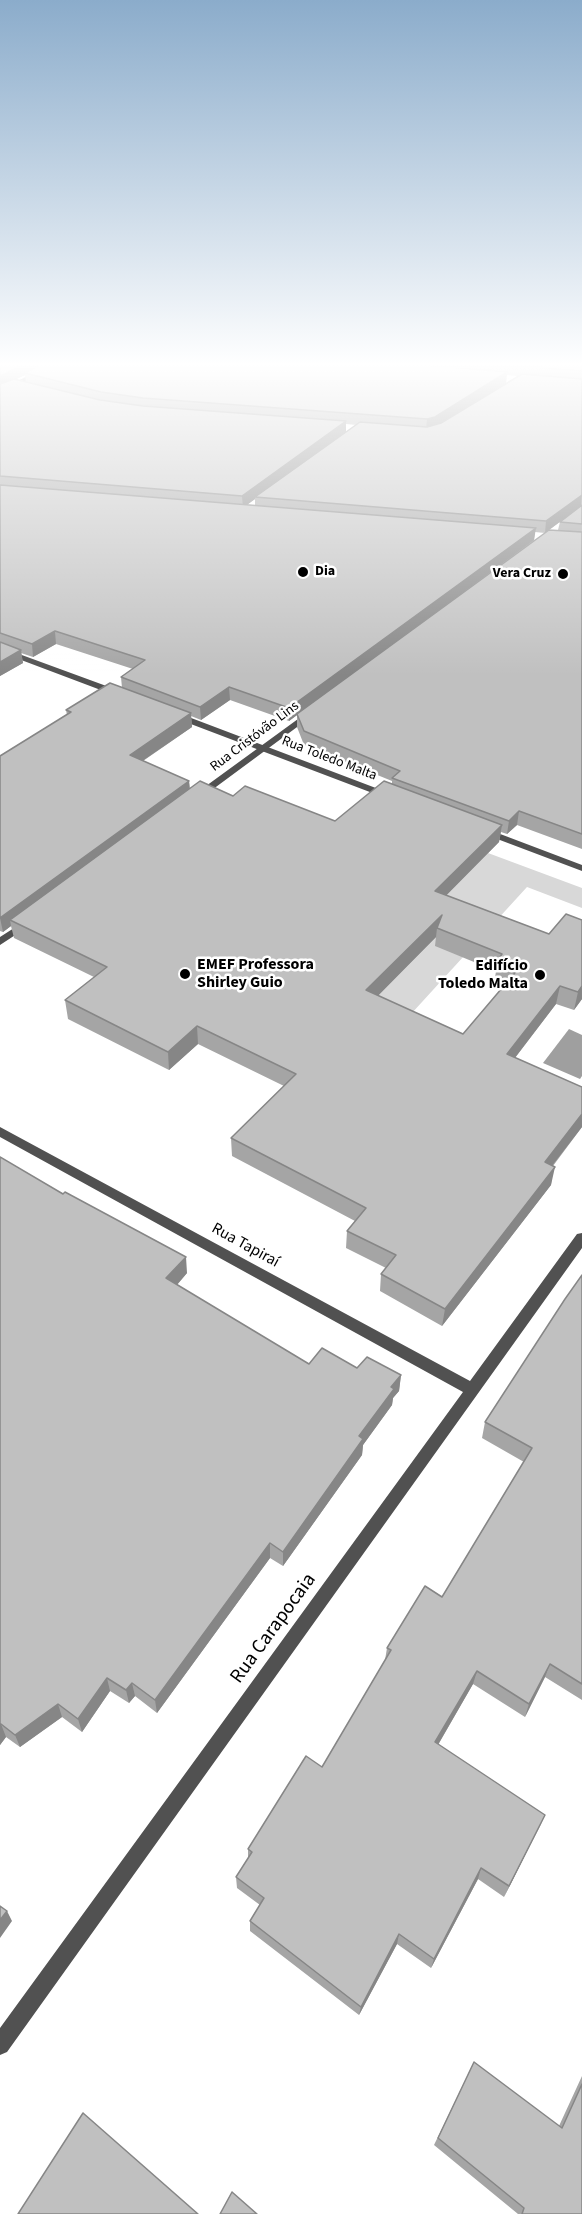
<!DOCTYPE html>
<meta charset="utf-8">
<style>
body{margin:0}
canvas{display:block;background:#fff}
</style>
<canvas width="582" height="2214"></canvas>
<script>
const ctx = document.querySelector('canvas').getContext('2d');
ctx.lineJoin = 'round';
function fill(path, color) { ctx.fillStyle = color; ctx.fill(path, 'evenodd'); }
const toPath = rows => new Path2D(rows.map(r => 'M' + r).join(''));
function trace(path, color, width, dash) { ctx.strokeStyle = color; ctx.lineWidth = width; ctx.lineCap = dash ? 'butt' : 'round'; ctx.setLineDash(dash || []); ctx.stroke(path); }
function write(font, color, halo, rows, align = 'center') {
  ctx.font = font + ' "Source Sans 3",sans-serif'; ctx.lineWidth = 5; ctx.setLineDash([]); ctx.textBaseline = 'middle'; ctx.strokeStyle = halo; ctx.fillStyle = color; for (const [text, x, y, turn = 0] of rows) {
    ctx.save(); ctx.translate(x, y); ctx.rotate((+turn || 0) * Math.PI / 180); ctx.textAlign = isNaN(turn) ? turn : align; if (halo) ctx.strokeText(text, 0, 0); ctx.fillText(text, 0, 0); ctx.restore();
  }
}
fill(toPath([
 [488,853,582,888,582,908,527,887,401,1025,344,999]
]), '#d8d8d8');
fill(toPath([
 [569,1029,582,1035,582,1076,580,1079,543,1063]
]), '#9f9f9f');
fill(toPath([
 [49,365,57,365,0,394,0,390,49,365],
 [0,647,120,691,121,693,114,695,0,652,0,647],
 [178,713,389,793,391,795,389,797,383,797,175,718,175,714,178,713],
 [487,829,582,865,582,871,484,834,484,830,487,829],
 [0,1127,470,1381,577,1234,582,1233,582,1248,7,2052,0,2055,0,2028,463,1392,0,1137,0,1127]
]), '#515151');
fill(toPath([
 [309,711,313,714,312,716,201,798,195,798,195,794,309,711],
 [25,921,30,924,29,926,0,945,0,937,25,921]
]), '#515151');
fill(toPath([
 [0,365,582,365,582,849,517,825,507,834,501,832,499,842,446,895,549,934,582,999,574,1010,556,1004,515,1058,582,1087,582,1127,553,1166,551,1185,442,1326,380,1291,381,1274,386,1268,346,1248,347,1231,355,1221,232,1156,231,1138,284,1086,198,1044,169,1070,68,1019,65,1000,94,977,14,938,11,926,3,932,0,931,0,756,67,715,66,710,122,688,121,677,133,669,56,644,33,657,21,653,23,663,0,676],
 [25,375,26,382,16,379],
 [507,375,518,376,470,405,506,383],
 [346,424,357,425,316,453,346,432],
 [255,499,255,506,246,505],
 [581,506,560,522,558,530,534,540,535,532,545,533],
 [230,700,289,721,297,715,297,727,304,745,392,781,392,784,335,821,233,796,190,789,189,781,143,761,192,727,191,716,201,720],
 [436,937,435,946,496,971,495,978,507,982,463,1034,377,996],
 [0,1157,187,1273,177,1285,309,1364,357,1368,401,1375,399,1391,393,1398,392,1405,363,1445,362,1455,283,1566,270,1558,157,1713,135,1696,129,1703,110,1691,82,1732,62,1717,20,1747,6,1737,0,1745],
 [582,1275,582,1700,545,1677,525,1717,473,1684,438,1745,545,1815,504,1897,478,1879,431,1968,397,1944,359,2015,250,1931,250,1921,260,1905,237,1888,236,1877,248,1858,248,1849,322,1767,385,1660,387,1648,442,1597,524,1462,482,1438,485,1422],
 [474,2062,559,2126,582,2076,582,2214,518,2214,434,2145]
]), '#a5a5a5');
fill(toPath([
 [22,365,43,365,25,373,25,375,0,387,0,376],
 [507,372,506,383,434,428,426,430,427,419],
 [346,421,346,432,257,497,255,497,255,499,243,508,242,496],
 [582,495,581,506,545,533,546,521],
 [536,528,534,540,289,721,289,708],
 [55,631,56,644,33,657,32,644],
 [21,650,23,663,0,676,0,662],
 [229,687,230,700,201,720,200,707],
 [191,713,192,727,132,768,130,755],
 [189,781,190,794,10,920,11,926,3,932,0,918],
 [519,811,517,825,507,834,509,821],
 [502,825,499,842,433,909,435,891],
 [442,915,437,928,436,937,365,1009,366,990],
 [560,986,556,1004,504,1072,507,1054],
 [582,986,582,999,574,1010,578,992],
 [197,1026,198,1044,169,1070,168,1052],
 [582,1114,582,1127,541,1180,545,1162],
 [555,1167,551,1185,442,1326,445,1309],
 [186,1257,187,1273,168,1295,166,1278],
 [401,1375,399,1391,393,1398,392,1405,363,1445,362,1455,283,1566,283,1552,391,1387],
 [270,1543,270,1558,157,1713,155,1700],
 [550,1664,545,1677,525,1717,529,1704],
 [477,1671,473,1684,432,1755,435,1742],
 [107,1678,110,1691,82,1732,78,1719],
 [132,1683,135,1696,129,1703,126,1690],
 [58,1704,62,1717,20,1747,15,1735],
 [1,1724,6,1737,0,1745,0,1725],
 [545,1815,540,1826,504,1897,509,1886],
 [481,1868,478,1879,431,1968,434,1959],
 [7,1911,12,1921,0,1938,0,1920],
 [399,1934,397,1944,359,2015,361,2007]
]), '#868686');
const building = toPath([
 [0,365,22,365,0,376,0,365],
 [39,365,424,365,507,372,435,417,427,419,143,398,101,392,25,373,39,365],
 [513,365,582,365,582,371,513,365],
 [522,374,582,379,582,495,546,521,255,497,360,422,427,427,441,423,522,374],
 [14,379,100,400,143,406,346,421,242,496,0,476,0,384,14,379],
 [0,485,536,528,289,708,229,687,200,707,121,677,145,660,55,631,32,644,0,633,0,485],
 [582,505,582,524,560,522,582,505],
 [549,530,582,532,582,834,519,811,509,821,392,778,400,771,304,731,297,714,549,530],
 [0,642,21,650,0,662,0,642],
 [110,683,191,713,130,755,189,781,0,918,0,756,71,712,66,710,110,683],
 [200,781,233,796,245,786,335,821,384,781,502,825,435,891,549,934,566,914,582,920,582,986,578,992,560,986,507,1054,582,1087,582,1114,545,1162,555,1167,445,1309,381,1274,396,1255,347,1231,366,1208,231,1138,296,1074,197,1026,168,1052,65,1000,107,967,10,920,200,781],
 [442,915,437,928,502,954,498,960,519,968,463,1034,366,990,442,915],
 [0,1157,63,1194,65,1192,186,1257,166,1278,309,1364,322,1348,357,1368,367,1357,401,1375,391,1387,394,1389,359,1436,363,1439,283,1552,270,1543,155,1700,132,1683,126,1690,107,1678,78,1719,58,1704,15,1735,1,1724,0,1725,0,1157],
 [582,1275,582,1684,550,1664,529,1704,477,1671,435,1742,545,1815,509,1886,481,1868,434,1959,399,1934,361,2007,250,1921,264,1898,236,1877,252,1852,248,1849,306,1756,322,1767,391,1650,387,1648,425,1586,442,1597,532,1448,485,1422,565,1299,582,1275],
 [0,1906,7,1911,0,1920,0,1906],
 [474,2062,562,2128,582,2084,582,2214,522,2214,524,2208,438,2138,474,2062],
 [83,2113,198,2214,18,2214,83,2113],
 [232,2192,257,2214,220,2214,232,2192]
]);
fill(building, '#c0c0c0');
trace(building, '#868686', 1.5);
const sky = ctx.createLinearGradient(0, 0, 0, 675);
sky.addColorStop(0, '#8baccb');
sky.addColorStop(0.54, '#fff');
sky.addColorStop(1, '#ffffff00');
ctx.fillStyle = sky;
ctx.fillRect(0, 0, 582, 675);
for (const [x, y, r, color] of [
 [303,572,6,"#000"],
 [563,574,6,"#000"],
 [185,974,6,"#000"],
 [540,975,6,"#000"]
]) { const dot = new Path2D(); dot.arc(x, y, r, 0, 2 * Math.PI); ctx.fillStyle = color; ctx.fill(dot); trace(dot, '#fff', 2); }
write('bold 14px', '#000', '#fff', [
 ["Dia",315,572],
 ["Vera Cruz",551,574,"right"]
], 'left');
write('14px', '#000', '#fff', [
 ["Rua Cristóvão Lins",255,737,-37],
 ["Rua Toledo Malta",329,759,21]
]);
write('bold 16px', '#000', '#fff', [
 ["EMEF Professora",197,965],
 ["Shirley Guio",197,983],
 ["Edifício",528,966,"right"],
 ["Toledo Malta",528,984,"right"]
], 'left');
write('16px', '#000', '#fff', [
 ["Rua Tapiraí",245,1246,29]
]);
write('20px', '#000', '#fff', [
 ["Rua Carapocaia",274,1629,-54]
]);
</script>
